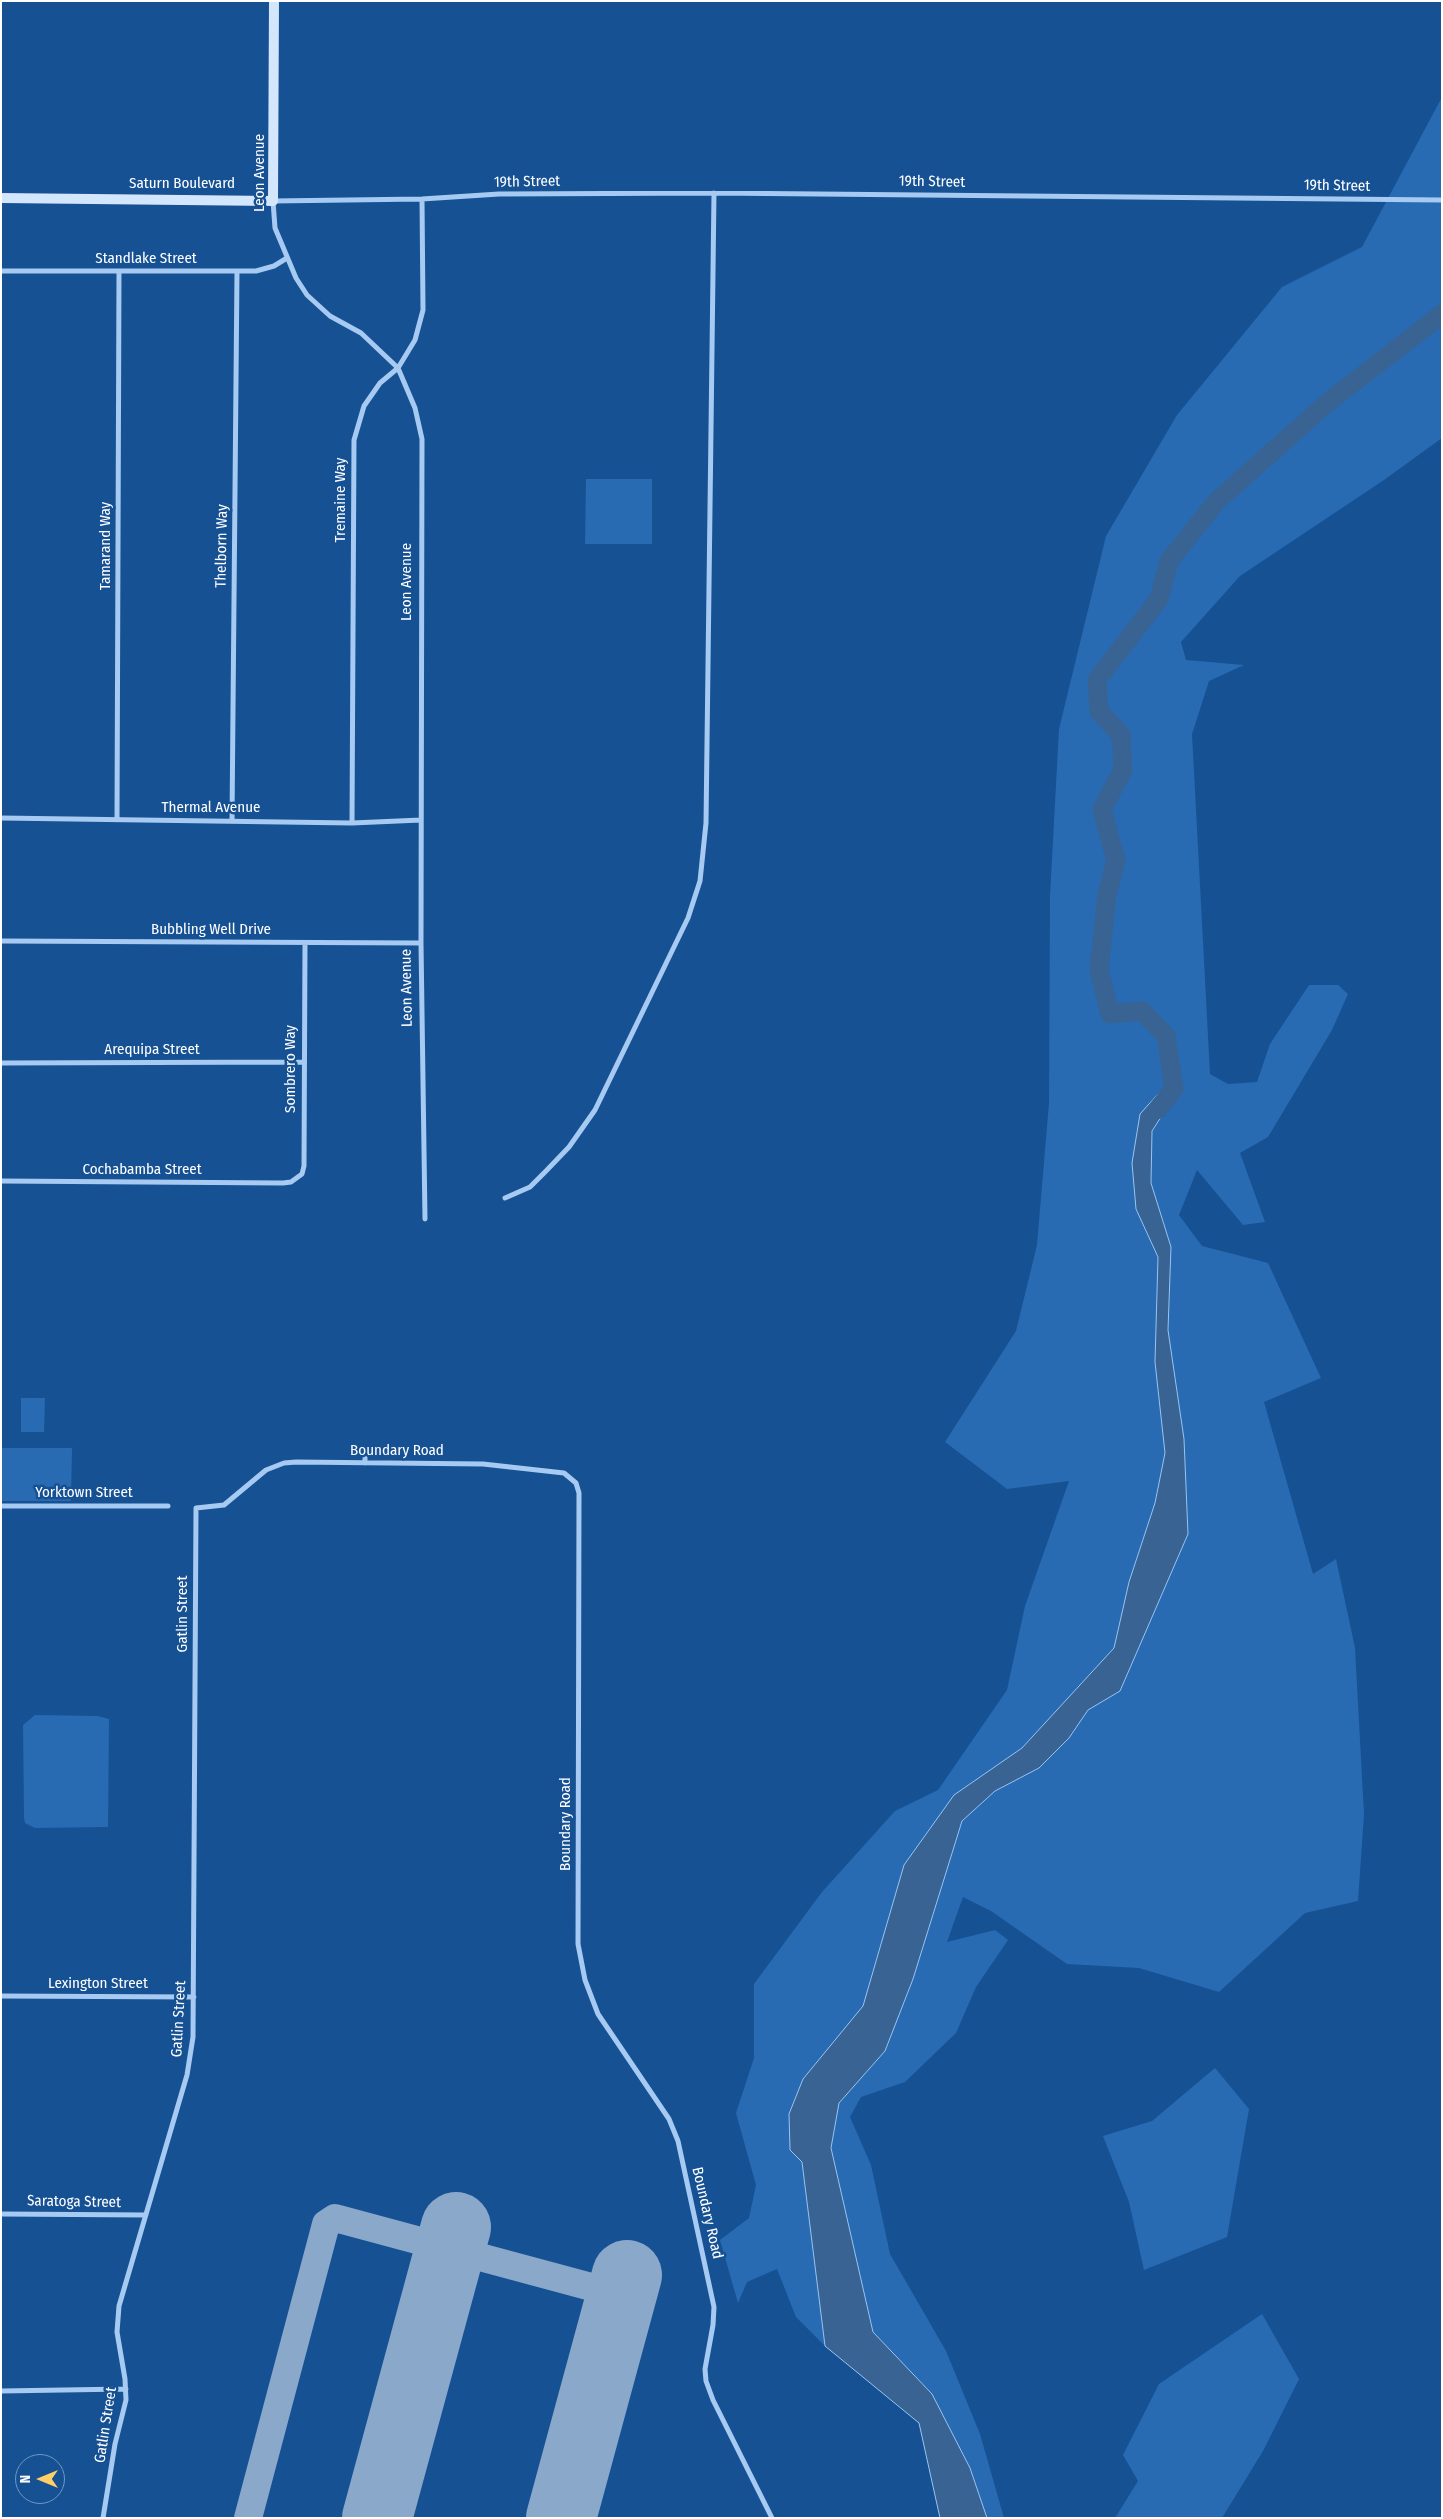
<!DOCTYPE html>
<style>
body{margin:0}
#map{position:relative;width:1443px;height:2519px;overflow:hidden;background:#165194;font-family:"Fira Sans Condensed",sans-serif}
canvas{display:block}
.frame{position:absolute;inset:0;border:2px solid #fff;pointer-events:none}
.north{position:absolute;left:15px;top:2454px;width:50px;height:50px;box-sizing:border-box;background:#165194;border:1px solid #7397bf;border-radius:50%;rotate:270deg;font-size:14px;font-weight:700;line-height:20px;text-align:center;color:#fff}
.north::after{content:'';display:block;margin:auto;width:18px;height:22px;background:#ffce66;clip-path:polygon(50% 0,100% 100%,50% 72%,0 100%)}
</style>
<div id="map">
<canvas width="1443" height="2519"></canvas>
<div class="frame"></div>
<div class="north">N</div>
</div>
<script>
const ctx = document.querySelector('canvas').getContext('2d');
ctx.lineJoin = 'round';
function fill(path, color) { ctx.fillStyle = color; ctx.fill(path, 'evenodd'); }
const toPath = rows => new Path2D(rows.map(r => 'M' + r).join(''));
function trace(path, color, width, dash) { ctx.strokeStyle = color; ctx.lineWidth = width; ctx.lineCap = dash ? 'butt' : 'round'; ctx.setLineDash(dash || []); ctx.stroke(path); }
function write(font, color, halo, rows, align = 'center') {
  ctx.font = font + ' "Fira Sans Condensed",sans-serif'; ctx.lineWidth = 5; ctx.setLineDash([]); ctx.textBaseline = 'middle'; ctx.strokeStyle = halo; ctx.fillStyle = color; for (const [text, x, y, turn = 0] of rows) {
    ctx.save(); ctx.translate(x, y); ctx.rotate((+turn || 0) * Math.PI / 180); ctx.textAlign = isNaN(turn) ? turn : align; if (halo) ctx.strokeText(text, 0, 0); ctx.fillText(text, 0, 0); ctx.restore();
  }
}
fill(toPath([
 [1442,97,1442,438,1384,480,1240,576,1181,642,1186,660,1244,665,1209,681,1192,734,1210,1074,1228,1084,1257,1082,1270,1044,1309,985,1338,985,1348,994,1332,1030,1268,1137,1240,1153,1265,1222,1243,1225,1197,1170,1179,1215,1202,1246,1268,1263,1321,1378,1264,1402,1313,1574,1336,1559,1355,1648,1364,1814,1358,1901,1305,1913,1219,1992,1139,1968,1067,1964,991,1911,963,1897,947,1942,995,1930,1008,1940,976,1987,956,2033,905,2082,861,2097,850,2117,871,2165,890,2254,946,2351,980,2434,1004,2518,987,2518,970,2468,932,2394,873,2332,831,2148,839,2103,885,2051,913,1979,962,1821,995,1791,1039,1768,1069,1738,1088,1710,1120,1691,1188,1534,1184,1439,1168,1330,1171,1247,1151,1183,1152,1131,1178,1089,1158,1094,1136,1209,1158,1257,1155,1362,1165,1453,1155,1503,1129,1582,1114,1648,1022,1748,954,1795,904,1865,863,2007,803,2079,791,2150,802,2162,825,2346,796,2317,777,2269,747,2282,738,2303,720,2240,749,2218,756,2185,736,2113,754,2058,754,1984,822,1892,895,1811,938,1790,1007,1690,1025,1606,1069,1481,1007,1489,945,1442,1016,1331,1037,1245,1049,1103,1050,896,1059,729,1106,536,1177,415,1282,287,1362,247],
 [586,479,652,479,652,544,585,544],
 [21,1398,45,1398,44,1432,21,1432],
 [1,1448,72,1448,71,1501,1,1501],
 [35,1715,97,1716,109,1719,108,1827,35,1828,25,1823,24,1818,23,1725],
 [1215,2068,1249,2109,1227,2237,1144,2270,1129,2202,1103,2136,1152,2121],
 [1262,2314,1299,2379,1263,2451,1222,2518,1115,2518,1138,2481,1123,2455,1159,2384]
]), '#286bb2');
const water = toPath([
 [1179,1089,1152,1131,1151,1183,1171,1247,1168,1330,1184,1439,1188,1534,1120,1691,1088,1710,1069,1738,1039,1768,995,1791,962,1821,913,1979,885,2051,839,2103,831,2148,873,2332,932,2394,970,2468,987,2518,940,2518,919,2423,825,2346,802,2162,790,2150,789,2114,803,2079,863,2006,904,1865,954,1795,1022,1748,1114,1648,1129,1582,1155,1503,1165,1453,1155,1362,1158,1257,1136,1209,1132,1163,1140,1114,1158,1094,1179,1089]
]);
fill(water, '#396393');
trace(water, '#98c5f4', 1);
trace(toPath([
 [1157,1110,1174,1089,1166,1036,1142,1011,1110,1014,1099,970,1107,894,1116,861,1102,809,1123,770,1121,735,1099,711,1097,680,1159,599,1169,561,1217,501,1327,403,1442,314]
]), '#396393', 19);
trace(toPath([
 [248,2518,326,2224,335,2218,621,2295]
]), '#8aa8ca', 28);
trace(toPath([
 [377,2518,456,2227],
 [561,2518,627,2275]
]), '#8aa8ca', 70);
trace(toPath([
 [1,271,256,271,274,266,287,258],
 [1,818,352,823,421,820],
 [117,820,119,272],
 [232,820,237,271],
 [352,823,354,440,364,406,380,383,398,368,415,340,423,310,422,199],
 [1,941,421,943],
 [1,1063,303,1062],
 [1,1181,283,1183,291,1182,302,1174,304,1166,305,943],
 [505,1198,530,1187,546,1171,569,1147,595,1110,688,918,700,881,706,823,714,193],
 [425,1219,421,943,422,439,415,408,398,368,361,333,330,316,307,295,296,278,275,228,273,201,422,199,499,194,714,193,1442,200],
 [365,1453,365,1463],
 [1,1506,168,1506],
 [1,1996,194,1997],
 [1,2214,146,2215],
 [1,2391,126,2389],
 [103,2518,115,2444,126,2400,125,2379,117,2332,119,2306,187,2075,193,2037,196,1508,224,1505,266,1470,284,1463,296,1462,483,1464,564,1473,576,1483,579,1493,578,1944,585,1980,598,2014,669,2119,678,2141,714,2307,713,2325,705,2369,706,2381,713,2400,772,2518]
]), '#a6caf1', 5);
trace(toPath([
 [1,198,273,201,274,1]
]), '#d4e6fc', 10);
write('15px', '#fff', '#165194', [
 ["Leon Avenue",260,173,-90],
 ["19th Street",527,182,-1],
 ["19th Street",932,182,1],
 ["Saturn Boulevard",182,184],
 ["19th Street",1337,186,1],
 ["Standlake Street",146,259],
 ["Tremaine Way",341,500,-90],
 ["Tamarand Way",106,546,-90],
 ["Thelborn Way",222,546,-89],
 ["Leon Avenue",407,582,-90],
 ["Thermal Avenue",211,808],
 ["Bubbling Well Drive",211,930],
 ["Leon Avenue",407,988,-91],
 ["Arequipa Street",152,1050],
 ["Sombrero Way",291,1069,-90],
 ["Cochabamba Street",142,1170],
 ["Boundary Road",397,1451],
 ["Yorktown Street",84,1493],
 ["Gatlin Street",183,1614,-90],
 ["Boundary Road",566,1824,-90],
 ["Lexington Street",98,1984],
 ["Gatlin Street",179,2019,-87],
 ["Saratoga Street",74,2202,1],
 ["Boundary Road",707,2213,77],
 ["Gatlin Street",106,2425,-81]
]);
</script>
